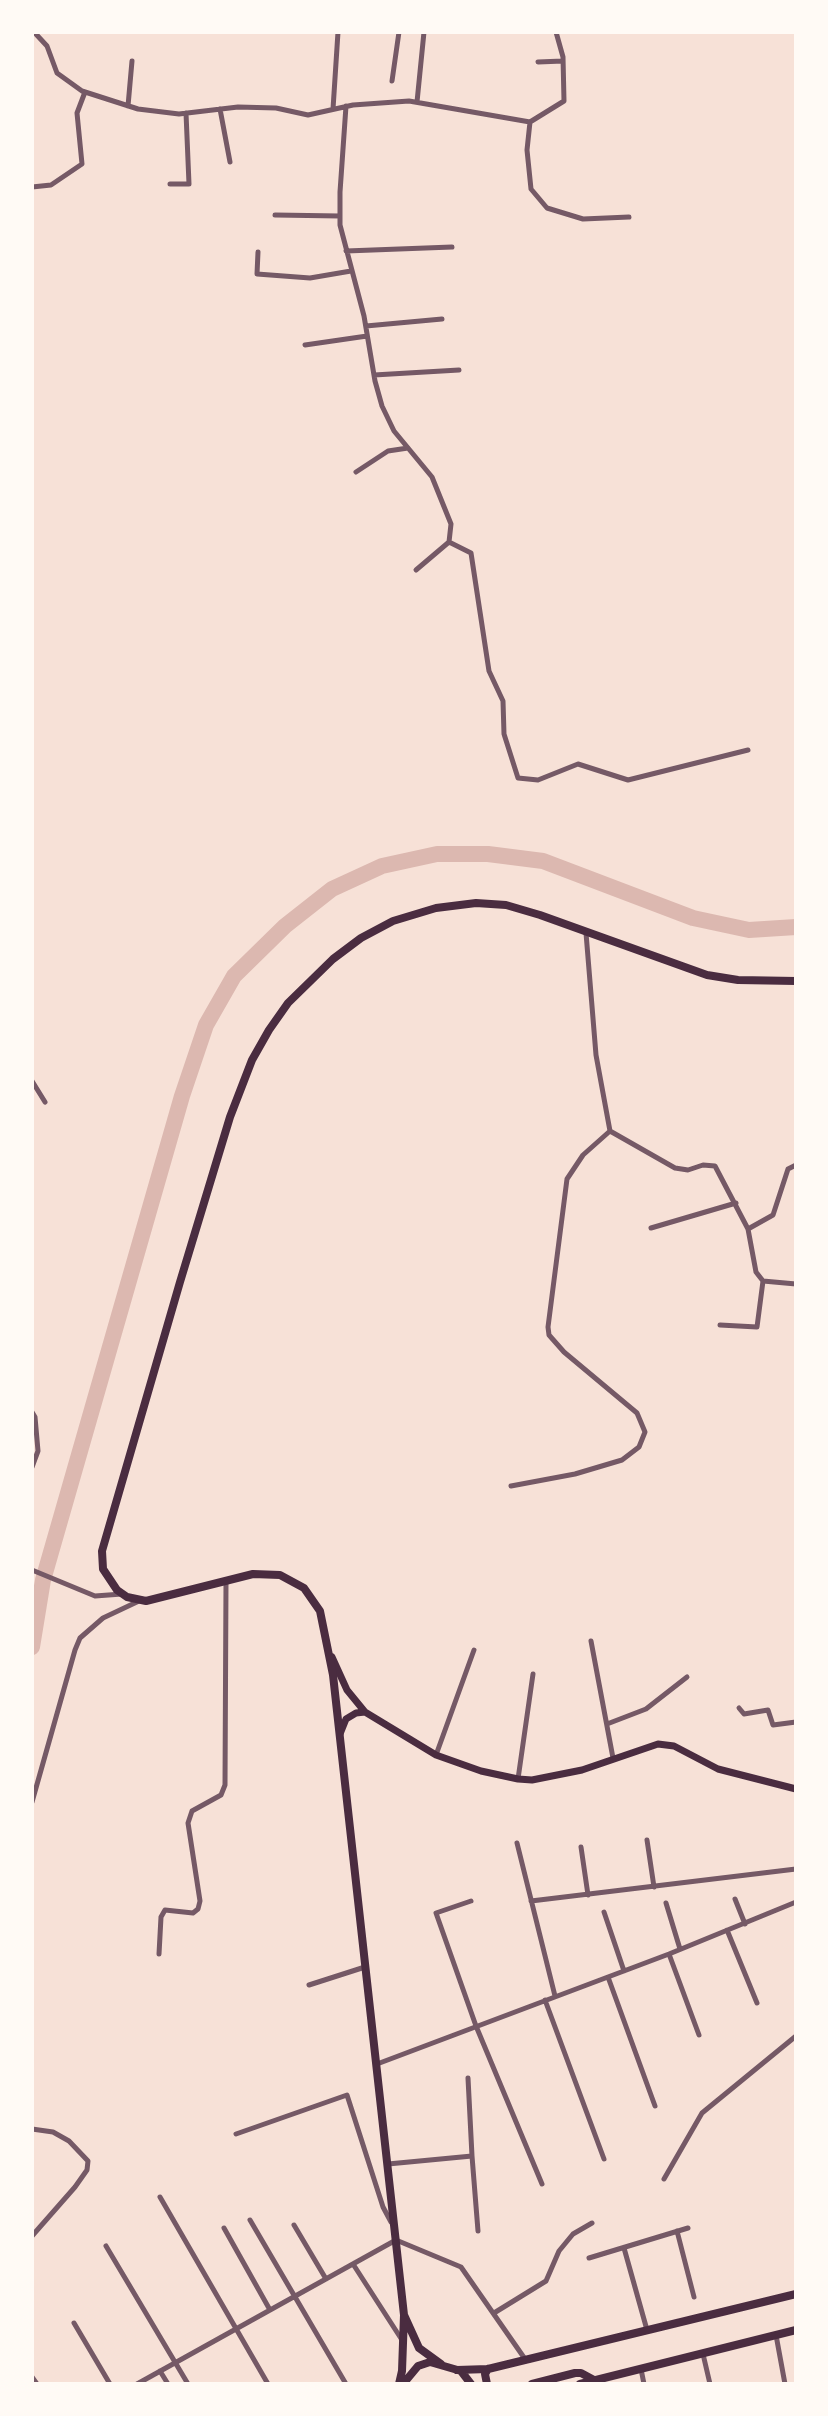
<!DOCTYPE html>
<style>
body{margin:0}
#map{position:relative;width:828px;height:2416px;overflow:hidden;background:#f7e1d7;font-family:Barlow,sans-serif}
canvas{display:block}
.frame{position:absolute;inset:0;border:34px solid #fffaf5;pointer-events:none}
</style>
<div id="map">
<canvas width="828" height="2416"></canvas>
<div class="frame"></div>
</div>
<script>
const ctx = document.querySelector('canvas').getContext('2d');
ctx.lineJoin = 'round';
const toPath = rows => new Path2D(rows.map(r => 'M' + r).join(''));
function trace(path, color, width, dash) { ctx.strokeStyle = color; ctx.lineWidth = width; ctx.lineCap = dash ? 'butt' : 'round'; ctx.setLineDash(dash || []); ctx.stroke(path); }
trace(toPath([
 [32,1647,43,1580,182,1096,206,1025,234,976,285,926,332,889,382,866,437,854,488,854,543,861,693,918,749,930,796,927]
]), '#dcb8b0', 16);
trace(toPath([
 [34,32,47,46,57,73,82,91,138,109,179,114,238,107,276,108,308,115,353,105,409,101,530,122],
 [556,32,563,57,564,101,530,122,527,150,531,189,547,208,583,219,629,217],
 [538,62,563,61],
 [392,81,399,32],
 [417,102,424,32],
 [128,106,132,61],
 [346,106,340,192,340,225,364,316,375,381,382,406,394,431,432,477,451,524,449,542,471,553,489,671,503,701,504,734,518,778,538,780,578,764,628,780,748,750],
 [220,109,230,162],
 [333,109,338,32],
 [170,184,189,184,186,113],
 [32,187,51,185,82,164,77,113,85,92],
 [275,215,340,216],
 [346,251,452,247],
 [258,252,257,274,310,278,351,271],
 [366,326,442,319],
 [305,345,367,336],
 [374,375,459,370],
 [356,472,388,451,408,448],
 [416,570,449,542],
 [32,1081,45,1102],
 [610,1131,675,1168,688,1170,703,1165,715,1166,748,1229,756,1272,763,1281,796,1284],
 [651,1228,736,1203],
 [748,1229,773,1215,788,1169,796,1165],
 [720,1325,757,1327,763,1281],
 [32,1412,35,1417,38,1451,32,1467],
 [511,1486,575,1474,622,1460,639,1447,645,1432,637,1413,564,1352,549,1335,548,1327,567,1179,583,1155,610,1131,596,1055,586,933],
 [32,1570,95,1596,122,1594],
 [591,1641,613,1758],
 [739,1708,744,1714,768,1710,773,1725,796,1722],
 [607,1724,646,1709,687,1677],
 [436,1755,474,1650],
 [518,1779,533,1674],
 [32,1802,75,1650,80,1638,103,1618,139,1601],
 [647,1840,654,1887],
 [517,1843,555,1996],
 [581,1847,588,1895],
 [735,1899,745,1924],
 [471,1901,436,1913,476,2026,542,2184],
 [531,1901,796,1869],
 [666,1903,680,1949],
 [604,1912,624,1971],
 [727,1930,757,2003],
 [159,1954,161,1917,165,1910,193,1913,198,1909,200,1901,188,1823,192,1811,221,1795,225,1785,226,1582],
 [669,1954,699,2035],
 [608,1977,655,2106],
 [309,1985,365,1967],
 [545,2000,604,2159],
 [377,2064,669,1954,796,1902],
 [32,2129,53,2132,69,2141,88,2161,87,2170,75,2187,32,2236],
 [236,2134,347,2095,383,2207,391,2222],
 [472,2156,478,2231],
 [388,2164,472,2156,468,2078],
 [664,2179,702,2113,796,2036],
 [160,2197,268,2384],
 [250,2220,346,2384],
 [294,2225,326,2279],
 [224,2228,270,2310],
 [677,2231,694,2297],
 [106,2246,188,2384],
 [624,2248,647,2330],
 [589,2258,688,2228],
 [353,2264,402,2340],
 [494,2313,546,2281,559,2251,573,2234,592,2223],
 [74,2323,110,2384],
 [776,2335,785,2384],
 [703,2354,710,2384],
 [641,2369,644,2384],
 [160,2371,168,2384],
 [32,2377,37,2384],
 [137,2384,396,2240,461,2267,525,2359]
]), '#755966', 5);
trace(toPath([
 [332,1657,347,1690,365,1712,356,1713,346,1719,340,1734],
 [365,1712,436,1755,481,1771,518,1779,532,1780,582,1770,658,1744,674,1746,718,1769,796,1789]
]), '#4a2c40', 7);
trace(toPath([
 [404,2315,333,1675,320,1611,304,1588,280,1575,253,1574,146,1601,127,1597,117,1590,103,1569,102,1551,180,1282,230,1117,252,1060,269,1030,288,1003,333,959,361,938,393,921,436,908,476,903,506,905,540,915,707,975,738,980,796,981],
 [457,2370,488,2369,796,2294],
 [399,2384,402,2371,404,2315,419,2348,441,2364],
 [403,2384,418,2366,430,2362,461,2371,471,2384],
 [487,2384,485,2374,488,2369],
 [532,2384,575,2373,581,2373,594,2380],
 [580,2384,796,2330]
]), '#4a2c40', 8);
</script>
